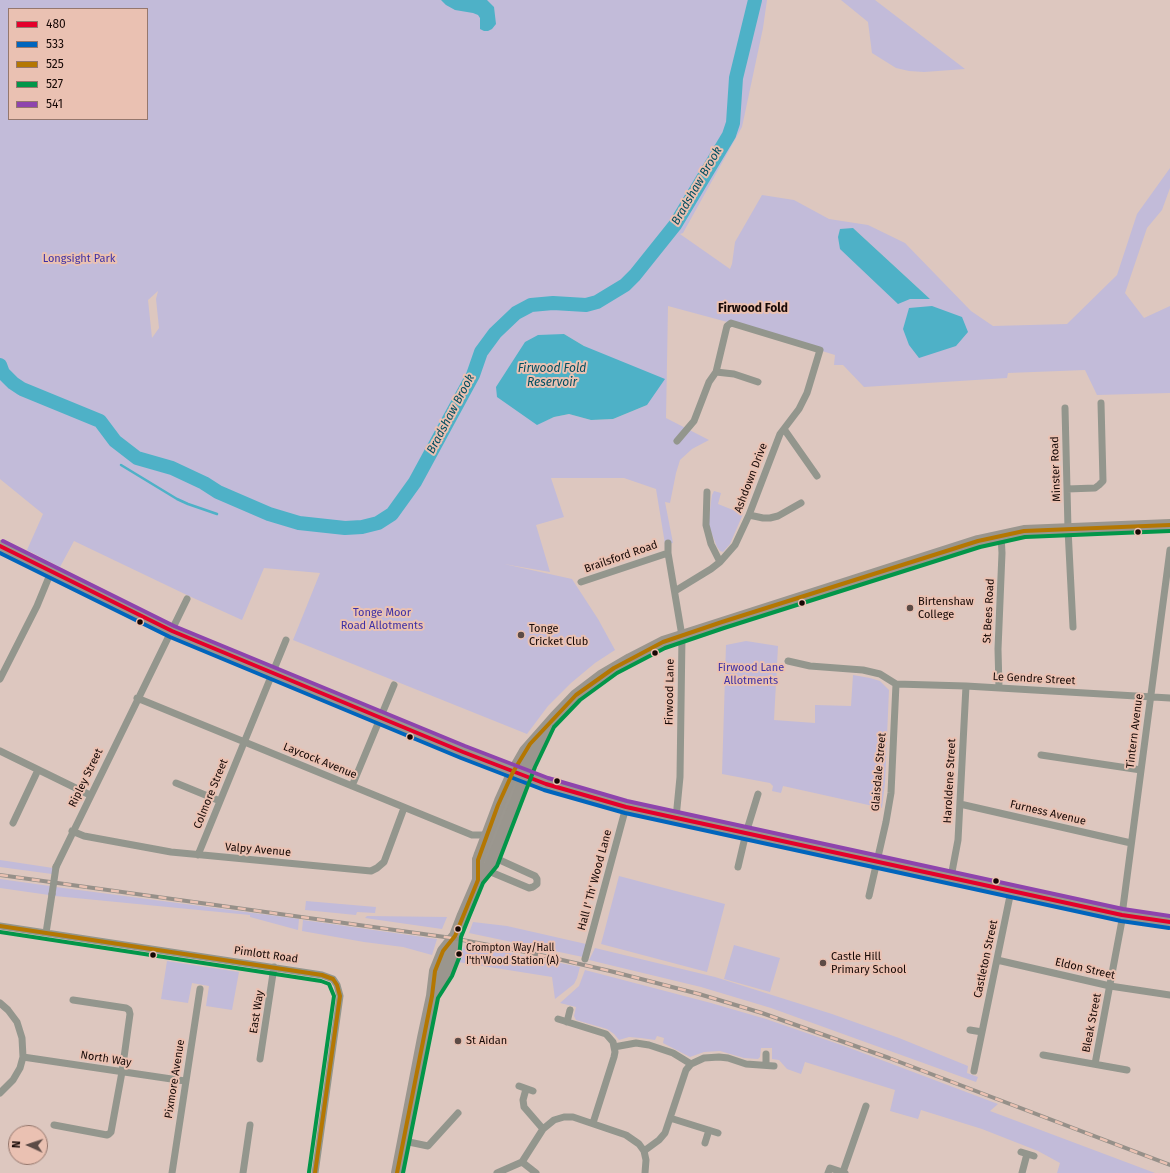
<!DOCTYPE html>
<style>
body{margin:0}
#map{position:relative;width:1170px;height:1173px;overflow:hidden;background:#ddc7bf;font-family:"Fira Sans",sans-serif}
canvas{display:block}
.legend{position:absolute;left:8px;top:8px;width:140px;height:112px;box-sizing:border-box;background:#eac1b2;border:1px solid #95776d;margin:0;padding:5px 7px;list-style:none;font-size:12px;color:#160805}
.legend li{display:flex;align-items:center;gap:8px;height:20px}
.legend b{width:20px;border:1px solid #95776d}
.north{position:absolute;left:8px;top:1125px;width:40px;height:40px;box-sizing:border-box;background:#eac1b2;border:1px solid #95776d;border-radius:50%;rotate:273deg;font-size:11px;font-weight:700;line-height:16px;text-align:center;color:#160805}
.north::after{content:'';display:block;margin:auto;width:14px;height:18px;background:#5c4b46;clip-path:polygon(50% 0,100% 100%,50% 72%,0 100%)}
</style>
<div id="map">
<canvas width="1170" height="1173"></canvas>
<ul class="legend">
<li><b style="height:5px;background:#e4002b"></b>480</li>
<li><b style="height:5px;background:#0065bd"></b>533</li>
<li><b style="height:5px;background:#b47702"></b>525</li>
<li><b style="height:5px;background:#029649"></b>527</li>
<li><b style="height:5px;background:#8e44ad"></b>541</li>
</ul>
<div class="north">N</div>
</div>
<script>
const ctx = document.querySelector('canvas').getContext('2d');
ctx.lineJoin = 'round';
function fill(path, color) { ctx.fillStyle = color; ctx.fill(path, 'evenodd'); }
const toPath = rows => new Path2D(rows.map(r => 'M' + r).join(''));
function trace(path, color, width, dash) { ctx.strokeStyle = color; ctx.lineWidth = width; ctx.lineCap = dash ? 'butt' : 'round'; ctx.setLineDash(dash || []); ctx.stroke(path); }
function write(font, color, halo, rows, align = 'center') {
  ctx.font = font + ' "Fira Sans",sans-serif'; ctx.lineWidth = 4; ctx.setLineDash([]); ctx.textBaseline = 'middle'; ctx.strokeStyle = halo; ctx.fillStyle = color; for (const [text, x, y, turn = 0] of rows) {
    ctx.save(); ctx.translate(x, y); ctx.rotate((+turn || 0) * Math.PI / 180); ctx.textAlign = isNaN(turn) ? turn : align; if (halo) ctx.strokeText(text, 0, 0); ctx.fillText(text, 0, 0); ctx.restore();
  }
}
fill(toPath([
 [0,0,767,0,763,28,742,127,683,233,680,234,730,269,732,264,735,242,762,195,794,200,829,219,868,225,905,243,971,311,993,326,1067,324,1117,275,1137,214,1170,168,1170,188,1162,210,1147,228,1125,293,1144,318,1170,306,1170,393,1097,395,1085,370,1008,373,1007,378,864,387,843,365,834,365,835,355,731,323,668,306,666,418,709,440,692,449,680,460,676,473,670,503,665,502,673,543,665,544,656,489,624,478,551,478,564,517,536,525,550,572,504,564,572,579,598,619,615,650,595,663,571,683,548,706,527,734,293,640,320,573,264,568,242,620,189,596,74,541,60,567,27,550,43,514,0,479],
 [9,9,147,9,147,119,9,119],
 [853,228,930,299,910,299],
 [158,291,156,299,159,328,152,338,148,300],
 [564,334,584,346,647,405,613,419,591,420,569,414,554,417,537,424],
 [841,0,875,0,965,69,924,72,909,71,896,68,872,53,868,22],
 [714,491,721,493,718,504,743,514,730,544,723,552,720,551,717,547,708,524,712,495],
 [746,641,778,646,774,720,815,723,815,705,851,706,853,675,870,678,880,681,889,690,885,783,882,808,783,786,781,793,772,791,773,786,770,783,722,774,726,645],
 [0,860,53,868,52,874,0,867],
 [619,876,725,904,707,972,601,944],
 [0,879,50,886,49,895,0,888],
 [56,887,299,919,298,930,250,917,250,915,55,896],
 [306,901,376,907,375,913,357,912,356,915,305,910],
 [367,916,447,917,442,929,365,918],
 [303,920,437,939,432,955,403,947,364,942,302,931],
 [473,922,507,926,586,944,583,957,469,933],
 [465,944,580,967,577,978,574,984,555,999,552,977,458,962],
 [734,945,780,958,770,992,724,979],
 [595,948,715,977,832,1014,899,1038,968,1066,967,1073,978,1077,976,1082,771,1008,701,987,589,960],
 [167,961,239,972,232,1010,206,1006,209,986,192,983,188,1003,161,999],
 [585,970,711,1003,766,1019,847,1047,998,1104,990,1111,1155,1173,1057,1173,1060,1163,1038,1151,982,1129,921,1110,918,1119,890,1111,895,1090,805,1062,801,1074,787,1069,779,1060,772,1059,772,1048,761,1048,760,1057,758,1059,744,1058,720,1051,704,1052,690,1057,663,1043,664,1038,657,1036,655,1040,641,1038,629,1037,619,1040,614,1034,607,1029,576,1020,574,1016,576,1007,560,1003,579,986]
]), '#c2bbd9');
fill(toPath([
 [441,0,487,0,494,7,496,24,492,29,488,31,484,31,480,29,480,18,478,15,473,13,455,10,446,5],
 [853,228,930,299,910,299,898,304,840,249,838,237,840,229],
 [932,306,962,317,968,332,956,346,919,358,909,345,903,329,909,308],
 [564,334,584,346,665,379,647,405,613,419,591,420,569,414,554,417,537,425,497,397,496,387,525,342,538,335]
]), '#4eb1c7');
trace(toPath([
 [121,465,177,499,188,504,217,514]
]), '#4eb1c7', 2.5);
trace(toPath([
 [0,365,3,373,13,383,22,389,100,421,115,441,137,458,172,468,204,483,218,492,269,514,299,523,345,528,362,527,378,523,392,514,415,482,473,375,481,352,495,333,516,313,531,305,553,303,586,305,597,302,625,285,635,275,675,225,729,135,733,123,736,78,755,0]
]), '#4eb1c7', 14);
trace(toPath([
 [716,372,734,374,758,382],
 [1065,408,1068,529,1073,627],
 [784,429,817,476],
 [1067,489,1095,488,1099,485,1103,481,1101,403],
 [707,492,706,525,711,544,720,562],
 [749,515,763,518,770,518,778,516,801,503],
 [668,543,668,553,682,636,680,777,676,818],
 [581,582,668,553],
 [675,591,711,569,720,562,735,545,749,515,780,434,799,409,807,393,820,350,731,323,727,326,716,372,709,382,694,421,677,441],
 [788,661,810,666,863,670,880,674,896,684],
 [0,679,37,606,51,572],
 [896,684,966,686,1170,698],
 [999,688,998,649,1002,553,1001,535],
 [137,698,472,835,490,835],
 [0,751,90,795],
 [1041,755,1141,770],
 [176,783,220,801],
 [352,786,394,685],
 [960,804,1131,843],
 [13,823,38,770],
 [72,831,84,836,171,852,371,871,377,868,384,862,404,808],
 [198,855,286,640],
 [56,867,187,599],
 [738,867,746,833,758,794],
 [486,870,529,888,533,887,537,884,537,879,535,876,493,857],
 [951,877,958,840,966,686],
 [869,896,886,822,891,793,896,684],
 [1122,915,1170,550],
 [0,926,322,975,333,979,337,985,340,996,315,1173],
 [46,933,52,894],
 [585,959,626,807],
 [997,960,1110,986,1170,995],
 [0,1003,8,1010,17,1022,22,1038,23,1057,20,1068,13,1080,0,1093],
 [558,1019,606,1034,613,1042,615,1052,614,1057,593,1123],
 [567,1022,570,1010],
 [970,1030,982,1032],
 [614,1047,636,1043,649,1045,673,1053,691,1064],
 [1043,1055,1127,1070],
 [23,1057,185,1081],
 [260,1059,274,967],
 [1095,1064,1123,915],
 [766,1065,766,1054],
 [974,1071,1011,891],
 [519,1086,533,1091],
 [526,1089,523,1100,524,1107,543,1129],
 [670,1118,718,1133],
 [54,1125,107,1135,109,1134,111,1132,122,1072,130,1014,129,1010,126,1008,73,1000],
 [404,1141,428,1146,458,1113],
 [705,1143,709,1130],
 [644,1151,659,1140,665,1133,686,1070,691,1064,704,1058,719,1057,728,1058,746,1064,774,1066],
 [1021,1152,1034,1156],
 [522,1162,536,1173],
 [843,1172,866,1106],
 [172,1173,200,989],
 [243,1173,250,1125],
 [497,1173,522,1162,543,1129,554,1120,564,1117,573,1117,626,1135,639,1144,644,1151,646,1160,645,1173],
 [828,1173,830,1168,845,1173],
 [1022,1173,1027,1154]
]), '#93968d', 7);
trace(toPath([
 [0,546,51,572,172,631,463,752,546,784,626,807,746,833,1122,915,1170,922],
 [478,860,486,855,516,782,521,777,525,777]
]), '#9b978f', 12);
trace(toPath([
 [478,880,478,860,480,854,500,801,513,772,525,751,555,717,576,695,601,676,630,659,663,642,682,636,978,541,1024,531,1170,525],
 [432,996,446,974,453,956,455,936,463,915,478,880,491,864,518,797,530,765,545,733],
 [397,1173,423,1038,432,996,435,971,443,951,454,937]
]), '#9a968e', 12);
const rail = toPath([
 [0,875,452,938,536,954,610,971,699,994,762,1013,889,1058,1170,1165]
]);
trace(rail, '#969089', 4);
trace(rail, '#eac1b2', 2.5, [8]);
trace(toPath([
 [52,894,56,867]
]), '#93968d', 7);
trace(toPath([
 [0,546,172,631,463,752,546,784,626,807,1122,915,1170,922]
]), '#e4002b', 4);
trace(toPath([
 [0,553,170,637,461,758,544,790,625,813,1121,921,1169,928]
]), '#0065bd', 4);
trace(toPath([
 [0,926,322,975,333,979,337,985,340,996,315,1173],
 [397,1173,432,996,435,971,443,951,455,936,478,880,478,860,498,805,513,772,530,744,576,695,614,668,663,642,722,622,978,541,1024,531,1170,525]
]), '#b47702', 4);
trace(toPath([
 [0,932,321,981,329,984,334,996,309,1172],
 [403,1173,438,998,452,976,459,958,461,937,469,917,483,883,497,866,535,767,554,727,580,700,617,673,665,648,724,628,980,547,1025,537,1170,531]
]), '#029649', 4);
trace(toPath([
 [3,541,174,626,465,746,548,778,627,801,1123,909,1170,916]
]), '#8e44ad', 4);
for (const [x, y, r, color] of [
 [1138,532,3.5,"#160805"],
 [802,603,3.5,"#160805"],
 [910,608,4,"#5c4b46"],
 [140,622,3.5,"#160805"],
 [521,635,4,"#5c4b46"],
 [655,653,3.5,"#160805"],
 [410,737,3.5,"#160805"],
 [557,781,3.5,"#160805"],
 [996,881,3.5,"#160805"],
 [458,929,3.5,"#160805"],
 [459,954,3.5,"#160805"],
 [153,955,3.5,"#160805"],
 [823,963,4,"#5c4b46"],
 [458,1041,4,"#5c4b46"]
]) { const dot = new Path2D(); dot.arc(x, y, r, 0, 2 * Math.PI); ctx.fillStyle = color; ctx.fill(dot); trace(dot, '#eac1b2', 1.5); }
write('10px', '#160805', '#eac1b2', [
 ["Crompton Way/Hall",466,948],
 ["I'th'Wood Station (A)",466,961]
], 'left');
write('11px', '#3d2fa5', '#eac1b2', [
 ["Longsight Park",79,259],
 ["Tonge Moor",382,613],
 ["Road Allotments",382,626],
 ["Firwood Lane",751,668],
 ["Allotments",751,681]
]);
write('11px', '#160805', '#eac1b2', [
 ["Minster Road",1056,469,-92],
 ["Ashdown Drive",751,478,-69],
 ["Brailsford Road",621,557,-19],
 ["St Bees Road",989,611,-87],
 ["Le Gendre Street",1034,679,3],
 ["Firwood Lane",670,692,-89],
 ["Tintern Avenue",1135,731,-83],
 ["Laycock Avenue",320,761,22],
 ["Glaisdale Street",879,772,-85],
 ["Ripley Street",86,778,-64],
 ["Haroldene Street",950,781,-87],
 ["Colmore Street",211,794,-68],
 ["Furness Avenue",1048,813,13],
 ["Valpy Avenue",258,850,5],
 ["Hall I' Th' Wood Lane",595,880,-75],
 ["Pimlott Road",266,955,8],
 ["Castleton Street",986,959,-78],
 ["Eldon Street",1085,969,13],
 ["East Way",257,1012,-81],
 ["Bleak Street",1092,1023,-79],
 ["North Way",106,1059,9],
 ["Pixmore Avenue",175,1079,-81]
]);
write('11px', '#160805', '#eac1b2', [
 ["Birtenshaw",918,602],
 ["College",918,615],
 ["Tonge",529,629],
 ["Cricket Club",529,642],
 ["Castle Hill",831,957],
 ["Primary School",831,970],
 ["St Aidan",466,1041]
], 'left');
write('italic 12px', '#004e60', '#eac1b2', [
 ["Bradshaw Brook",697,186,-60],
 ["Firwood Fold",552,369],
 ["Reservoir",552,383],
 ["Bradshaw Brook",451,414,-62]
]);
write('bold 12px', '#160805', '#eac1b2', [
 ["Firwood Fold",753,309]
]);
</script>
